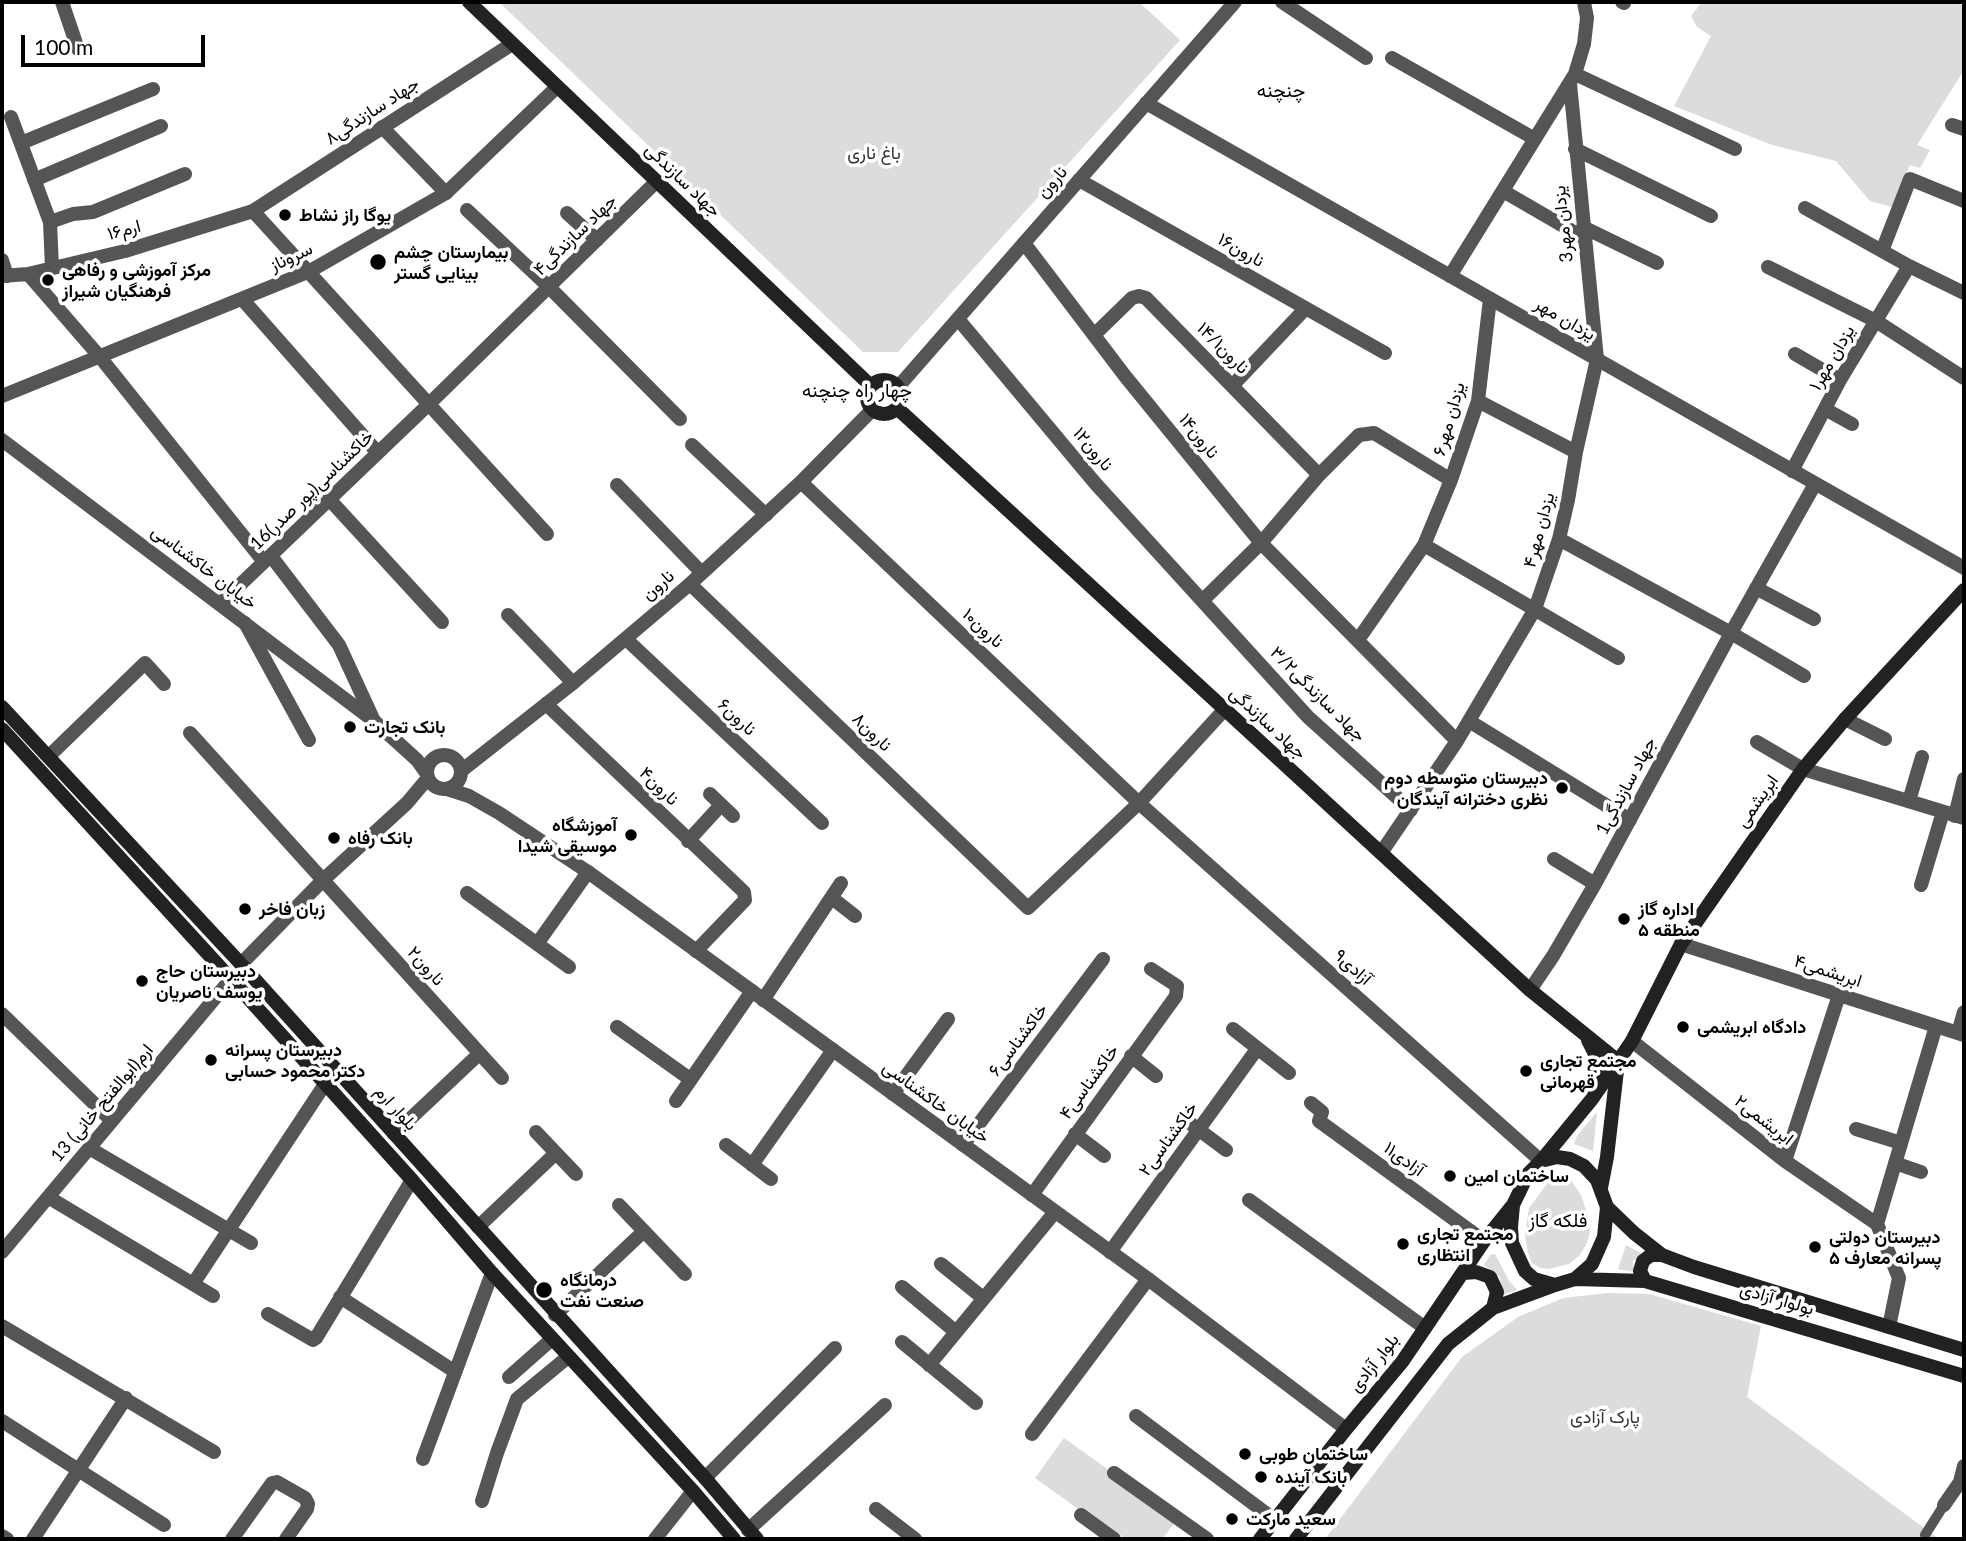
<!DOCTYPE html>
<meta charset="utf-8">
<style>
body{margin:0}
#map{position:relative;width:1966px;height:1541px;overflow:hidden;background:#fff;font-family:Lato,sans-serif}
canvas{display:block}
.frame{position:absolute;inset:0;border:4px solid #000;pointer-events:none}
.scale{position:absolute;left:21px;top:35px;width:184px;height:32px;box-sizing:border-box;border:4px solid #000;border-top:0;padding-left:9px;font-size:21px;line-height:24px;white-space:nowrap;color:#000;-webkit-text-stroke:5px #fff;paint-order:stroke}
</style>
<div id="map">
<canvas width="1966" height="1541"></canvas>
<div class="frame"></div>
<div class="scale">100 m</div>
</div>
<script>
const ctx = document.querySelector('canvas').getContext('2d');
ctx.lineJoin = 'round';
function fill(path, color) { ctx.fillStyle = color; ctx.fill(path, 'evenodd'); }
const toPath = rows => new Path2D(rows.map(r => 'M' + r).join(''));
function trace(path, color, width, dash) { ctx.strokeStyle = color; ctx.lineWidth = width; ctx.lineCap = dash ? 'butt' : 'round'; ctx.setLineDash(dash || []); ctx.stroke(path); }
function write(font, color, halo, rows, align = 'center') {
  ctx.font = font + ' Lato,Vazirmatn,sans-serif'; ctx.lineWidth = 7; ctx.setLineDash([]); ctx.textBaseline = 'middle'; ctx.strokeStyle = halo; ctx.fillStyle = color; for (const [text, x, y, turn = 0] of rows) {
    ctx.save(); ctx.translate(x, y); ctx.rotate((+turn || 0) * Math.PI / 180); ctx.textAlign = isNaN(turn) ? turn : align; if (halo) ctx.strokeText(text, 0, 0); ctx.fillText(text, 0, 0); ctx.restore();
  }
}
fill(toPath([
 [499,2,1139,2,1180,40,898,352,863,352],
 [1702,2,1964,2,1964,70,1917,145,1930,150,1920,168,1910,165,1892,207,1870,201,1836,161,1772,145,1674,106,1711,36,1697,27,1691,16],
 [1597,1112,1593,1151,1574,1144,1577,1136],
 [1561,1176,1570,1179,1581,1195,1588,1216,1590,1232,1587,1243,1580,1255,1569,1264,1549,1269,1540,1268,1532,1263,1528,1253,1525,1235,1529,1208,1547,1184],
 [1626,1245,1642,1254,1633,1261,1634,1272,1618,1269],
 [1495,1254,1509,1281,1517,1290,1503,1295,1500,1277,1484,1265,1490,1255],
 [1608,1293,1649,1294,1761,1326,1747,1397,1939,1539,1325,1539,1462,1357,1518,1317,1563,1298],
 [1064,1438,1110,1471,1174,1524,1162,1539,1126,1539,1084,1508,1081,1511,1035,1478]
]), '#dcdcdc');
trace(toPath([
 [1925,1535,1944,1505]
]), '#555', 10);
trace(toPath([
 [62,2,78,49],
 [1282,2,1366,58],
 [1622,2,1624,3],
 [1392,58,1535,139],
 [1575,74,1735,149],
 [11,117,50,222,52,268],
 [1952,125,1964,129],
 [382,127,446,193],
 [21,143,153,89],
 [1575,149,1711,216],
 [34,180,161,126],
 [1079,180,1385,353],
 [1503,191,1584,238],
 [1805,208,1909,266,1964,293],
 [467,210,549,287,680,419],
 [253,211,547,534],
 [567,213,597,240],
 [50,222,73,214,93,212,185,174],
 [1583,227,1657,263],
 [1024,243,1125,376,1261,543,1457,741],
 [1882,251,1910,179,1964,201],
 [2,260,7,276],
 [1768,267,1876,321,1964,378],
 [28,274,100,357,264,562],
 [2,276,28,274,125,251,253,211,512,44],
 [1450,276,1575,74,1584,44,1587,18,1584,2],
 [243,300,378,453],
 [958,319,1095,483,1308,717,1411,810],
 [1094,335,1132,298,1139,296,1146,298,1319,475],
 [1795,354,1840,380],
 [1233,385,1305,309],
 [1478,401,1576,452],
 [1825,409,1852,424],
 [692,445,766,515],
 [1792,471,1840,380,1909,266],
 [801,482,1139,803,1541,1161],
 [617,485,701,572],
 [329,499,442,622],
 [1559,539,1731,633,1804,676],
 [1424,545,1618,658],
 [271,556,339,645,374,721],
 [690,584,1028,908,1139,803,1225,709],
 [1756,588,1814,619],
 [1203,600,1261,543,1319,475,1359,435,1374,433,1451,480],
 [220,604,430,403,656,182],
 [508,615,573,683],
 [245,623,309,740],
 [626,639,822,823],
 [1358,640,1424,545,1451,480,1478,401,1490,299],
 [546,704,744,892,745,900,696,951],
 [1845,719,1885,739],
 [1469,721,1630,820],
 [190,733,502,1078],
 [1757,742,1803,769,1964,818],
 [49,756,145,663,164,684],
 [710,794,733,816],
 [1909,801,1922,757],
 [1955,816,1964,779],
 [688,841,721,805],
 [1381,853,1457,741,1535,609,1559,539,1568,500,1576,452,1597,359,1570,84],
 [1554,859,1595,884],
 [1921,885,1943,812],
 [467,893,569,967],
 [832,898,855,916],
 [537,944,588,872],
 [1681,944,1964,1035],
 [1530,990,1553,956,1595,884,1731,633,1815,484],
 [763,1000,841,883],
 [2,1014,112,1121],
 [617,1027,690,1079],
 [1233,1029,1289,1073],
 [1958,1033,1964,1012],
 [1632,1041,1785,1161,1877,1224],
 [1131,1056,1156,1076],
 [893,1094,948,1019],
 [676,1101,752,991],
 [1311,1103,1322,1112,1319,1121,1484,1241],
 [1183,1118,1226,1150],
 [1856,1129,1901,1143],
 [536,1132,576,1174],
 [394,1134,479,1054],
 [1075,1134,1104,1156],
 [726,1145,771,1179],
 [963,1145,1103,959],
 [89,1148,251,1243],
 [1785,1161,1839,995],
 [1895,1163,1921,1172],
 [752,1165,833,1050],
 [1032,1195,1176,996,1177,986,1151,969],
 [48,1197,213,1296],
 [1249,1200,1425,1328],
 [619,1205,685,1274],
 [1877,1224,1936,1026],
 [1877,1224,1899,1278,1889,1327],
 [478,1227,556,1153],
 [2,1252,231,979],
 [1110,1252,1257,1049],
 [941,1264,983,1298],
 [193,1284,325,1084],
 [902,1287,956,1332],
 [340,1297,454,1371],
 [268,1314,313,1340,316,1338,412,1180],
 [555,1315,644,1231],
 [2,1326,214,1452],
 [902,1342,976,1403],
 [929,1365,1055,1212],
 [509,1377,552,1339],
 [1136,1416,1275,1520],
 [2,1421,164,1525],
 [1032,1434,1148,1279],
 [423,1459,492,1273],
 [1114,1473,1207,1539],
 [705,1478,835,1348],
 [482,1501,497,1453,517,1399,568,1357],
 [1944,1505,1960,1482,1964,1466],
 [876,1509,915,1539],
 [1081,1515,1114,1539],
 [748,1530,885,1405],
 [2,1536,7,1539],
 [33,1539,126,1398],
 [232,1539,272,1483,277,1482,305,1498,308,1504,307,1509,286,1539],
 [655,1539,693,1491]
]), '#555', 14);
trace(toPath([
 [1146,103,1964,568],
 [898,387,1235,2],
 [2,396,310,271,446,193,557,87],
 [2,440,374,721,417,760,427,774],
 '427 772a17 17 0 1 1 34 0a17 17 0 1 1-34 0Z',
 [461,771,573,683,690,584,801,482,872,410],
 [447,789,469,796,499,813,588,872,1148,1279,1346,1429],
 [241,964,323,880,407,803,428,778]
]), '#555', 14);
trace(toPath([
 [469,2,871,386],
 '867 397a17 17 0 1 1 34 0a17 17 0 1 1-34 0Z',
 [897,408,1530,990,1618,1061],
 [2,707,241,964,705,1478,757,1539],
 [2,729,231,979,412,1180,492,1273,693,1491,734,1539],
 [1588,1040,1596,1056,1597,1069,1594,1091],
 [1557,1157,1570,1159,1584,1166,1597,1180,1607,1207,1604,1237,1592,1264,1575,1279,1555,1285,1534,1279,1525,1271,1512,1243,1511,1227,1513,1205,1528,1174,1541,1161,1557,1157],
 [1541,1161,1592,1099,1632,1041,1681,944,1803,769,1845,719,1964,590],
 [1601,1188,1607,1157,1618,1062],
 [1607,1207,1634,1233,1662,1255,1694,1267,1964,1350],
 [1464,1273,1476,1272,1490,1277,1497,1292,1493,1308],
 [1575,1279,1645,1281,1964,1376],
 [1645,1281,1640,1271,1643,1261,1651,1255,1662,1255],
 [1260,1539,1346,1429,1402,1362,1484,1241,1513,1205],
 [1296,1539,1448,1344,1493,1308,1555,1285]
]), '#222', 14);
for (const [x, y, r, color] of [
 [285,215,7,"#000"],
 [378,262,9,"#000"],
 [48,280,7,"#000"],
 [350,727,7,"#000"],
 [1562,788,7,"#000"],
 [631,835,7,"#000"],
 [334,838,7,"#000"],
 [245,909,7,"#000"],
 [1624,919,7,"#000"],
 [142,981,7,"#000"],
 [1683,1027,7,"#000"],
 [211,1060,7,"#000"],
 [1526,1071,7,"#000"],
 [1450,1176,7,"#000"],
 [1403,1244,7,"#000"],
 [1815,1247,7,"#000"],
 [544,1290,9,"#000"],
 [1245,1454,7,"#000"],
 [1261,1477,7,"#000"],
 [1232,1519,7,"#000"]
]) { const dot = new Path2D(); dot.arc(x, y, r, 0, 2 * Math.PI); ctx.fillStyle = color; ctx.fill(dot); trace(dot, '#fff', 2.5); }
write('18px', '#000', '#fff', [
 ["جهاد سازندگی۸",372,111,-33],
 ["جهاد سازندگی",683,180,44],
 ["نارون",1052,182,-49],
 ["3یزدان مهر",1563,224,-96],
 ["ارم۱۶",124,230,-15],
 ["جهاد سازندگی۴",575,235,-44],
 ["نارون۱۶",1241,250,30],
 ["سروناز",291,257,-25],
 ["یزدان مهر",1565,319,30],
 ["۱۴/۱نارون",1223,348,45],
 ["یزدان مهر۱",1832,358,-60],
 ["یزدان مهر۶",1449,419,-74],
 ["نارون۱۴",1199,436,51],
 ["نارون۱۲",1093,449,50],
 ["16خاکشناسی(پور صدر)",312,490,-44],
 ["یزدان مهر۴",1539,530,-75],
 ["خیابان خاکشناسی",204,567,37],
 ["نارون",658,585,-41],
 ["نارون۱۰",983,628,43],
 ["۳/۲جهاد سازندگی",1318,694,45],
 ["نارون۶",737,717,43],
 ["جهاد سازندگی",1268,723,43],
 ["نارون۸",872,732,44],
 ["نارون۴",659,786,44],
 ["1جهاد سازندگی",1626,786,-62],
 ["ابریشمی",1757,801,-55],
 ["نارون۲",426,966,48],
 ["آزادی۹",1353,967,42],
 ["ابریشمی۴",1828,971,18],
 ["خاکشناسی۶",1018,1040,-53],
 ["خاکشناسی۴",1089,1082,-54],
 ["خیابان خاکشناسی",936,1102,36],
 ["13 ارم(ابوالفتح خانی)",102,1103,-50],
 ["بلوار ارم",396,1108,48],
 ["ابریشمی۲",1764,1120,38],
 ["خاکشناسی۲",1168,1139,-54],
 ["آزادی۱۱",1404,1159,36],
 ["بولوار آزادی",1777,1299,16],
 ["بلوار آزادی",1374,1363,-52]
]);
write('18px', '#333', '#fff', [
 ["باغ ناری",874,153],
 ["پارک آزادی",1605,1417]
]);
write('bold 18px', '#000', '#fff', [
 ["یوگا راز نشاط",299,215],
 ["بیمارستان چشم",394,252],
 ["بینایی گستر",394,273],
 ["مرکز آموزشی و رفاهی",62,270],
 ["فرهنگیان شیراز",62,291],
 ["بانک تجارت",364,727],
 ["دبیرستان متوسطه دوم",1548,778,"right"],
 ["نظری دخترانه آیندگان",1548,799,"right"],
 ["آموزشگاه",617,825,"right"],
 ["موسیقی شیدا",617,846,"right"],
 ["بانک رفاه",348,838],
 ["زبان فاخر",259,909],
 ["اداره گاز",1638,909],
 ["منطقه ۵",1638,930],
 ["دبیرستان حاج",156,971],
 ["یوسف ناصریان",156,992],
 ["دادگاه ابریشمی",1697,1027],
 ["دبیرستان پسرانه",225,1050],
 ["دکتر محمود حسابی",225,1071],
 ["مجتمع تجاری",1540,1061],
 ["قهرمانی",1540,1082],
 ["ساختمان امین",1464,1176],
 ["مجتمع تجاری",1417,1234],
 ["انتظاری",1417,1255],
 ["دبیرستان دولتی",1829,1237],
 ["پسرانه معارف ۵",1829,1258],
 ["درمانگاه",560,1280],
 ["صنعت نفت",560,1301],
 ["ساختمان طوبی",1259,1454],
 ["بانک آینده",1275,1477],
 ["سعید مارکت",1246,1519]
], 'left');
write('19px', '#000', '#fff', [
 ["چنچنه",1281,91],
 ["چهار راه چنچنه",857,391],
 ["فلکه گاز",1558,1221]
]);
</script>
